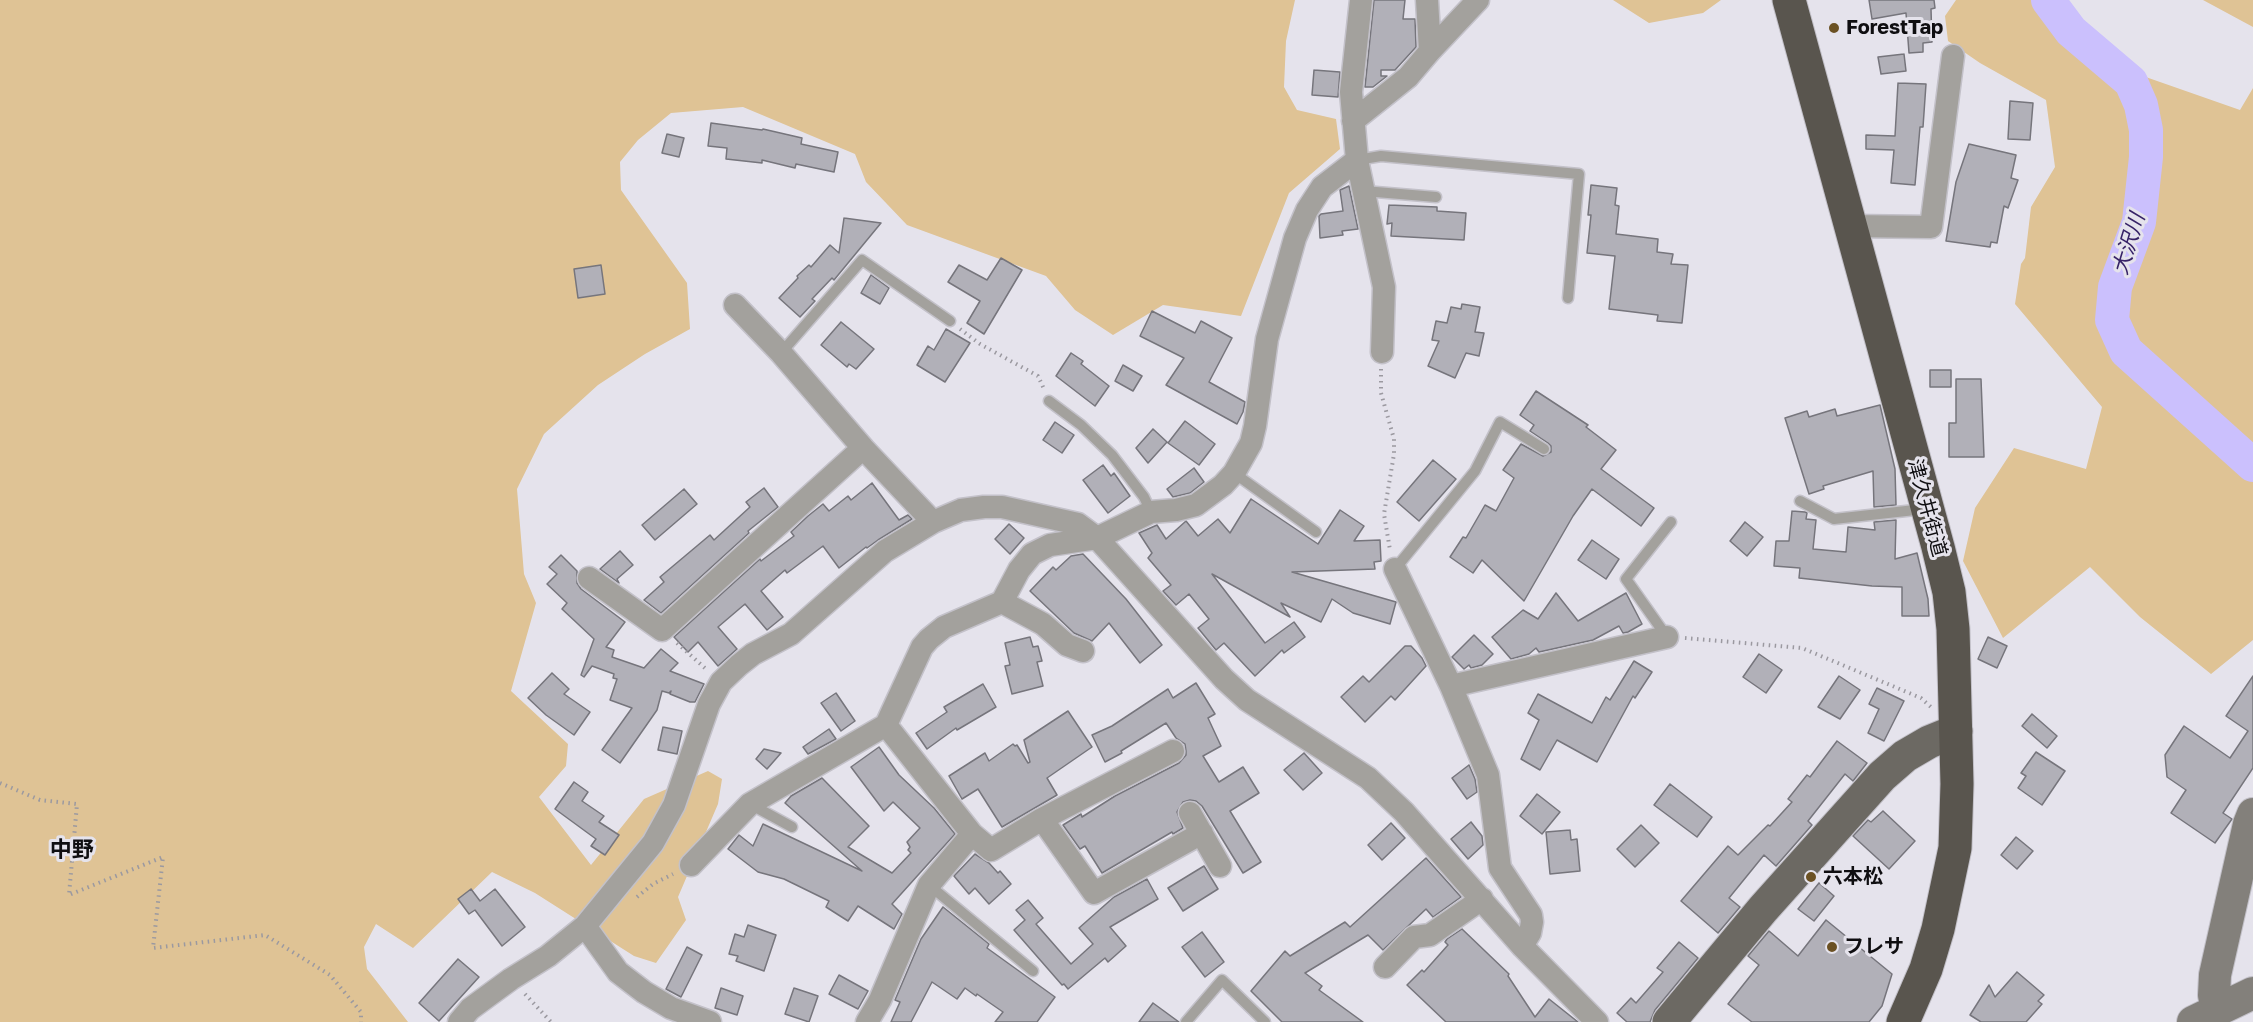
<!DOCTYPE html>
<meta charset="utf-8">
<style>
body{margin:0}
canvas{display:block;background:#e5e3ec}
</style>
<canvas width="2253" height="1022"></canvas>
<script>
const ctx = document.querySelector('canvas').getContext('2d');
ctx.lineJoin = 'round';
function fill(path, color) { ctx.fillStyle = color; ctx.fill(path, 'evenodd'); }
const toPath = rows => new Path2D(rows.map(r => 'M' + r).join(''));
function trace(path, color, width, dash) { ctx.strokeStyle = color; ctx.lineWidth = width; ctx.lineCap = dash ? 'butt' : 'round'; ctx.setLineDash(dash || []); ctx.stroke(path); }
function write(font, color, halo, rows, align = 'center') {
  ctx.font = font + ' "Golos Text","Noto Sans JP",sans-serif'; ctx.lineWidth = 6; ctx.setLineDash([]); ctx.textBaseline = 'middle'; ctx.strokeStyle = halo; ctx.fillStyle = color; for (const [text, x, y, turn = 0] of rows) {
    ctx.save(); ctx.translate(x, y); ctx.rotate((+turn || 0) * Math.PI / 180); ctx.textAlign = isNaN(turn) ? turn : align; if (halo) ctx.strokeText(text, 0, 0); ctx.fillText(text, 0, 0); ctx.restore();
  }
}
fill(toPath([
 [0,0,1295,0,1286,41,1284,87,1297,110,1336,119,1340,149,1289,193,1241,316,1163,305,1113,335,1075,310,1046,276,907,225,866,182,855,154,743,107,671,113,638,140,620,162,621,190,687,283,690,329,645,354,598,385,544,434,517,489,524,574,536,603,511,691,568,744,566,766,539,797,591,865,644,799,708,771,722,779,718,804,678,897,686,920,656,963,634,956,535,893,492,872,413,948,376,924,364,947,367,969,408,1022,0,1022],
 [1613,0,1721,0,1703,13,1649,23],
 [1956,0,2044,0,2043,11,2101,69,2140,75,2240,110,2253,88,2253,640,2211,674,2140,617,2090,567,2003,638,1963,561,1975,508,2014,448,2086,469,2102,407,2015,304,2021,264,2025,258,2031,207,2055,167,2046,100,1980,63,1948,41,1945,16],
 [2203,0,2253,0,2253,27]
]), '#dfc395');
trace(toPath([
 [2048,0,2071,31,2131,82,2141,105,2146,130,2146,157,2139,222,2115,287,2112,320,2126,351,2253,465]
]), '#cbc0fd', 34);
const building = toPath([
 [1374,0,1405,0,1403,19,1415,19,1416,47,1395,70,1381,70,1381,76,1387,76,1373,87,1365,87,1374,0],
 [1869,0,1934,0,1935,8,1931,9,1932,42,1923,43,1923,52,1909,53,1906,13,1872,19,1869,0],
 [1904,54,1906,71,1881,74,1878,57,1904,54],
 [1314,70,1340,72,1338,97,1312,95,1314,70],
 [1898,83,1926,84,1923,127,1920,127,1915,185,1891,183,1894,150,1866,149,1866,135,1895,136,1898,83],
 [2010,101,2033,103,2030,140,2008,139,2010,101],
 [711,123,762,130,763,129,802,138,801,144,838,152,834,172,796,164,795,168,762,160,762,163,726,159,727,148,708,146,711,123],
 [667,134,684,138,679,157,662,153,667,134],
 [1969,144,2016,155,2011,178,2018,180,2008,208,2004,206,1997,243,1991,242,1990,247,1946,241,1956,182,1969,144],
 [1591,185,1617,188,1615,205,1619,206,1616,234,1658,239,1657,252,1673,254,1671,264,1688,265,1682,323,1657,321,1658,315,1609,309,1615,256,1587,253,1591,215,1588,215,1591,185],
 [1349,186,1358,229,1342,231,1343,235,1320,238,1319,216,1321,214,1343,211,1340,190,1349,186],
 [1389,205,1437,207,1437,211,1466,213,1464,240,1391,236,1392,223,1387,224,1389,205],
 [844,218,881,223,834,280,832,278,812,299,815,301,800,317,779,298,798,278,797,276,809,265,811,267,830,245,839,253,844,218],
 [1001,258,1022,270,984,334,967,323,980,301,948,282,959,265,987,280,1001,258],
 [601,265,605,294,578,298,574,269,601,265],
 [871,275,889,288,880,304,861,293,871,275],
 [1462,304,1480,307,1475,332,1484,333,1479,356,1466,353,1455,378,1428,366,1439,341,1432,340,1436,321,1447,323,1451,307,1461,309,1462,304],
 [1152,311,1195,333,1201,321,1232,338,1209,382,1245,402,1243,412,1237,424,1166,385,1184,358,1140,336,1152,311],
 [841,322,874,349,856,369,849,364,847,367,821,345,841,322],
 [946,329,970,343,945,382,917,365,928,346,934,350,946,329],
 [1071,353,1083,361,1081,364,1109,386,1095,406,1056,376,1071,353],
 [1123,365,1142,376,1133,391,1115,381,1123,365],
 [1930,370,1951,370,1951,387,1930,387,1930,370],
 [1956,379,1981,379,1984,457,1949,457,1949,423,1956,423,1956,379],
 [1536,391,1588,425,1586,427,1616,450,1601,469,1654,508,1641,526,1592,489,1573,516,1524,601,1482,560,1473,573,1450,557,1463,537,1466,538,1485,505,1496,511,1514,478,1503,470,1521,444,1543,456,1551,452,1551,446,1548,443,1530,431,1534,425,1520,415,1536,391],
 [1880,405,1895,469,1896,505,1874,507,1873,471,1823,486,1824,489,1809,494,1785,418,1807,411,1809,417,1835,409,1837,416,1880,405],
 [1185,421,1215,444,1199,465,1168,443,1185,421],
 [1055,422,1074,435,1062,453,1043,440,1055,422],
 [1153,429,1167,442,1148,463,1136,448,1153,429],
 [1433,460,1456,479,1419,521,1397,502,1433,460],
 [1103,465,1111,476,1114,473,1130,496,1108,513,1083,480,1103,465],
 [1194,468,1204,482,1190,493,1173,497,1167,489,1194,468],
 [872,483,899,520,908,515,912,519,878,540,867,548,866,547,839,568,823,546,787,573,785,570,761,591,783,617,767,630,745,604,718,627,737,649,718,666,698,642,688,652,674,637,760,559,761,561,794,536,791,532,808,516,823,504,829,511,848,496,851,500,872,483],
 [764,488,778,507,748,531,749,533,661,613,644,600,664,582,660,577,710,535,714,540,750,507,746,502,764,488],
 [684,489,697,504,655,540,642,525,684,489],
 [1251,499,1318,544,1340,510,1364,526,1354,541,1380,540,1381,561,1374,562,1375,569,1292,572,1396,602,1390,624,1353,613,1332,599,1321,622,1281,603,1290,617,1212,574,1265,643,1294,622,1305,637,1284,653,1282,650,1255,676,1224,643,1216,650,1198,628,1209,619,1189,594,1176,605,1163,591,1171,585,1148,558,1152,553,1139,533,1157,525,1166,539,1186,521,1198,536,1218,519,1230,533,1251,499],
 [1792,511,1805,512,1807,513,1806,519,1816,520,1813,549,1846,552,1848,527,1875,530,1874,522,1896,520,1895,559,1917,553,1928,599,1929,616,1902,616,1902,587,1872,586,1799,578,1800,568,1774,566,1776,541,1789,541,1792,511],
 [1745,522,1763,537,1747,556,1730,541,1745,522],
 [1009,524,1024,538,1010,554,995,539,1009,524],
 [1592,540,1619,559,1606,579,1578,560,1592,540],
 [620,551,633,565,617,579,619,583,600,569,620,551],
 [1083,554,1126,599,1162,645,1140,663,1109,623,1092,641,1074,633,1030,591,1053,567,1056,570,1071,556,1083,554],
 [561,555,577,571,577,583,581,589,625,622,606,647,614,650,612,657,644,668,661,649,678,663,670,671,704,684,695,702,690,702,670,694,671,691,669,693,662,691,657,710,620,763,602,750,632,708,610,700,617,679,613,678,614,674,592,666,584,677,581,675,594,639,562,609,567,603,547,584,557,574,549,567,561,555],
 [1556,593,1578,621,1626,593,1642,624,1628,632,1623,633,1619,626,1593,640,1539,652,1536,648,1529,654,1511,659,1492,637,1523,610,1538,619,1556,593],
 [1474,635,1493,654,1482,665,1471,668,1469,665,1464,669,1452,657,1474,635],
 [1030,637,1033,647,1038,646,1042,661,1037,662,1043,686,1012,694,1005,666,1010,665,1005,643,1030,637],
 [1988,637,2007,646,1997,668,1978,659,1988,637],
 [1405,646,1411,646,1422,658,1426,666,1395,700,1391,696,1365,722,1341,697,1363,676,1369,682,1405,646],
 [1759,654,1782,670,1766,693,1743,677,1759,654],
 [1634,661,1652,672,1635,698,1633,696,1597,762,1557,740,1540,770,1521,759,1539,720,1528,713,1538,694,1592,723,1606,697,1610,700,1634,661],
 [552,673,569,689,564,694,590,712,574,735,546,715,528,698,552,673],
 [1839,676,1860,690,1840,719,1818,707,1839,676],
 [2253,676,2253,768,2223,813,2232,819,2215,843,2171,813,2186,790,2167,777,2165,755,2184,726,2230,758,2248,731,2226,716,2253,676],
 [1196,683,1215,714,1208,718,1221,746,1203,756,1219,782,1243,767,1259,793,1230,811,1261,862,1243,873,1202,806,1196,801,1190,800,1183,802,1177,812,1183,828,1173,834,1172,832,1102,873,1085,846,1080,849,1063,825,1081,814,1082,817,1115,796,1179,763,1186,755,1186,751,1185,744,1176,738,1166,723,1121,751,1122,753,1105,762,1092,735,1112,726,1168,689,1173,698,1196,683],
 [983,684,996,707,957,730,956,728,927,749,916,733,947,712,944,707,983,684],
 [1877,688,1904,701,1884,741,1868,733,1879,709,1869,704,1877,688],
 [836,693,855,721,841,731,821,703,836,693],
 [1068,711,1092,747,1047,778,1057,795,1002,827,978,789,962,799,949,776,985,753,989,761,1013,744,1015,746,1017,745,1028,763,1030,762,1024,740,1068,711],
 [2032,714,2057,736,2047,748,2022,726,2032,714],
 [663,727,682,731,677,754,658,750,663,727],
 [829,729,836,739,808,754,803,747,829,729],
 [1837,741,1867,763,1853,781,1845,774,1808,821,1812,825,1776,866,1764,855,1729,898,1740,907,1718,933,1681,901,1728,846,1738,855,1768,825,1770,826,1792,802,1788,799,1807,775,1810,777,1837,741],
 [879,747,899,775,934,808,955,834,892,904,902,914,894,929,858,906,848,921,826,907,829,901,784,879,758,872,728,849,739,835,753,846,763,824,862,871,785,803,791,796,822,778,869,826,848,847,892,873,911,853,908,850,910,847,907,842,920,828,893,802,884,811,851,767,879,747],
 [764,749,781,753,767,769,756,759,764,749],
 [2036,752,2065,771,2042,805,2018,788,2026,776,2021,773,2036,752],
 [1304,753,1322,773,1303,790,1284,770,1304,753],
 [1469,765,1475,779,1477,792,1467,799,1452,778,1469,765],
 [574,782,588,792,582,801,604,816,599,822,619,835,605,855,591,846,596,839,555,809,574,782],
 [1670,784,1712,817,1697,837,1654,805,1670,784],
 [1537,794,1560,812,1542,834,1520,816,1537,794],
 [1883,811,1915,841,1889,869,1853,836,1868,820,1871,822,1883,811],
 [1471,822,1482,836,1483,845,1468,859,1451,839,1471,822],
 [1391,823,1405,838,1382,860,1368,845,1391,823],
 [1641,825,1659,843,1635,867,1617,849,1641,825],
 [1570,830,1571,840,1577,839,1580,871,1550,874,1546,832,1570,830],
 [2016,837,2033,851,2017,869,2001,855,2016,837],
 [975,854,989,863,998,873,1000,871,1011,884,989,904,975,888,969,894,954,876,975,854],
 [1426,858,1461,897,1433,917,1426,909,1383,950,1368,935,1305,973,1322,986,1319,990,1363,1022,1282,1022,1251,991,1285,951,1290,956,1345,922,1350,927,1426,858],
 [1204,866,1218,889,1183,911,1168,888,1204,866],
 [1147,879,1158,899,1110,927,1126,946,1108,962,1105,958,1068,989,1064,984,1062,985,1014,930,1025,920,1016,910,1028,900,1043,918,1036,924,1071,964,1093,944,1079,928,1114,897,1147,879],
 [1819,883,1834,896,1814,921,1798,909,1819,883],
 [471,889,480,901,495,889,525,927,502,946,475,910,469,914,458,899,471,889],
 [943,907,989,944,987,948,1055,997,1037,1022,995,1022,1003,1012,977,994,976,996,965,988,957,999,932,982,911,1022,891,1022,900,1002,895,1000,921,939,943,907],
 [1826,920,1892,974,1882,1006,1869,1022,1752,1022,1728,1004,1759,965,1748,956,1769,931,1798,956,1826,920],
 [748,925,776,935,764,971,736,961,738,956,729,954,735,934,744,937,748,925],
 [1462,929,1509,974,1508,976,1535,1017,1549,999,1578,1022,1446,1022,1407,985,1422,970,1424,972,1448,945,1445,942,1447,939,1462,929],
 [1202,932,1224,962,1205,977,1182,947,1202,932],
 [1679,942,1698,958,1655,1010,1650,1022,1627,1022,1617,1013,1631,998,1636,1003,1663,972,1657,968,1679,942],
 [687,947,702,955,681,997,666,989,687,947],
 [458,959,479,977,439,1021,419,1003,458,959],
 [2017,972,2044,995,2038,1001,2042,1004,2026,1022,1981,1022,1970,1015,1989,985,1995,997,2017,972],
 [839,975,868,991,858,1009,829,994,839,975],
 [721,988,743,996,737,1015,715,1008,721,988],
 [794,988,818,996,809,1022,785,1014,794,988],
 [1153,1003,1179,1022,1139,1022,1153,1003]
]);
fill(building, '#b1b0b8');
trace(building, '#76757c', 1.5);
const lane = toPath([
 [1357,160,1381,156,1579,174,1568,298],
 [1364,191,1436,197],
 [781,353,862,260,950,321],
 [1049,401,1081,425,1112,455,1144,497,1151,512],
 [1234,473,1316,532],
 [1800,501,1834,519,1924,509],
 [1395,569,1475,471,1500,422,1544,449],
 [1667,637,1626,579,1671,522],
 [750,804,792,827],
 [929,885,1033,971],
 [1186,1022,1222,980,1265,1022]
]);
const street = toPath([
 [1430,51,1478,0],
 [1353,121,1408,77,1430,51,1427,0],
 [1357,160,1384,287,1382,352],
 [1850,226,1931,227,1953,56],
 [735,305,781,353,863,448,933,522],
 [1395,569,1451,686,1488,775,1500,868,1531,915,1532,922,1530,933,1522,946],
 [589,578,662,630,863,448],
 [1002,602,1043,624,1067,645,1083,651],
 [1451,686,1667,637],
 [886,725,972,834,991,850,1042,819,1173,751],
 [1190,813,1220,866],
 [1042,819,1094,893,1202,833],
 [691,865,750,804,886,725,922,647,929,639,944,627,1002,602,1019,570,1032,554,1050,545,1097,538,1151,512,1176,510,1196,505,1223,485,1234,473,1251,443,1255,426,1267,339,1295,238,1307,210,1322,187,1357,160,1351,92,1361,0],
 [585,926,618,972,644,992,671,1008,710,1022],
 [1385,967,1414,937,1430,935,1482,899],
 [459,1022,470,1009,511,979,548,956,585,926,653,843,674,805,709,704,721,682,739,665,753,654,791,634,885,551,933,522,961,510,984,507,1002,507,1078,524,1097,538,1224,679,1247,700,1368,778,1404,812,1522,946,1597,1022],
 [867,1022,880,1000,929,885,972,834]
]);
const secondary = toPath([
 [2217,1010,2214,995,2215,975,2249,824,2253,814],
 [2193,1022,2253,993]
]);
const primary = toPath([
 [1669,1022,1763,909,1882,776,1905,756,1929,742,1956,731]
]);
const highway = toPath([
 [1789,0,1938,547,1949,592,1953,629,1957,784,1955,848,1938,929,1926,969,1903,1022]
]);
trace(lane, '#c3c1c9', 13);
trace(street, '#c3c1c9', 25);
trace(secondary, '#c3c1c9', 34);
trace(primary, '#c3c1c9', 35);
trace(highway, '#c3c1c9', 35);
trace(toPath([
 [960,329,980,344,1038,376,1044,389],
 [1381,369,1381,393,1394,439,1394,454,1384,514,1390,550],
 [1685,638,1802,648,1921,698,1931,707],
 [677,643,707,670],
 [0,783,40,800,77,804,69,895,163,857,153,948,265,935,330,975,361,1012,361,1022],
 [637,897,653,884,673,874],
 [525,994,551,1022]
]), '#9b99a0', 4, [1.5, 4.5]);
trace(lane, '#a3a19d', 10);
trace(street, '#a3a19d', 22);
trace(secondary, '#83807b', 32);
trace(primary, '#6c6963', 33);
trace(highway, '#59554e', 33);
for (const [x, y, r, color] of [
 [1834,28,6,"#6b5123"],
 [1811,877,6,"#6b5123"],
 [1832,947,6,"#6b5123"]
]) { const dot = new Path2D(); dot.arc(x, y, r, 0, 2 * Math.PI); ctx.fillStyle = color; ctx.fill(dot); trace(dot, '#e5e3ec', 2); }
write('bold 20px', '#0f0e11', '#e5e3ec', [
 ["ForestTap",1846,28],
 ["六本松",1823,877],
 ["フレサ",1844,947]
], 'left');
write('20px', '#0f0e11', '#e5e3ec', [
 ["津久井街道",1927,508,75]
]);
write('italic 21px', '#372367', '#e5e3ec', [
 ["大沢川",2129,244,-73]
]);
write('bold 22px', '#0f0e11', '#e5e3ec', [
 ["中野",72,850]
]);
</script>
